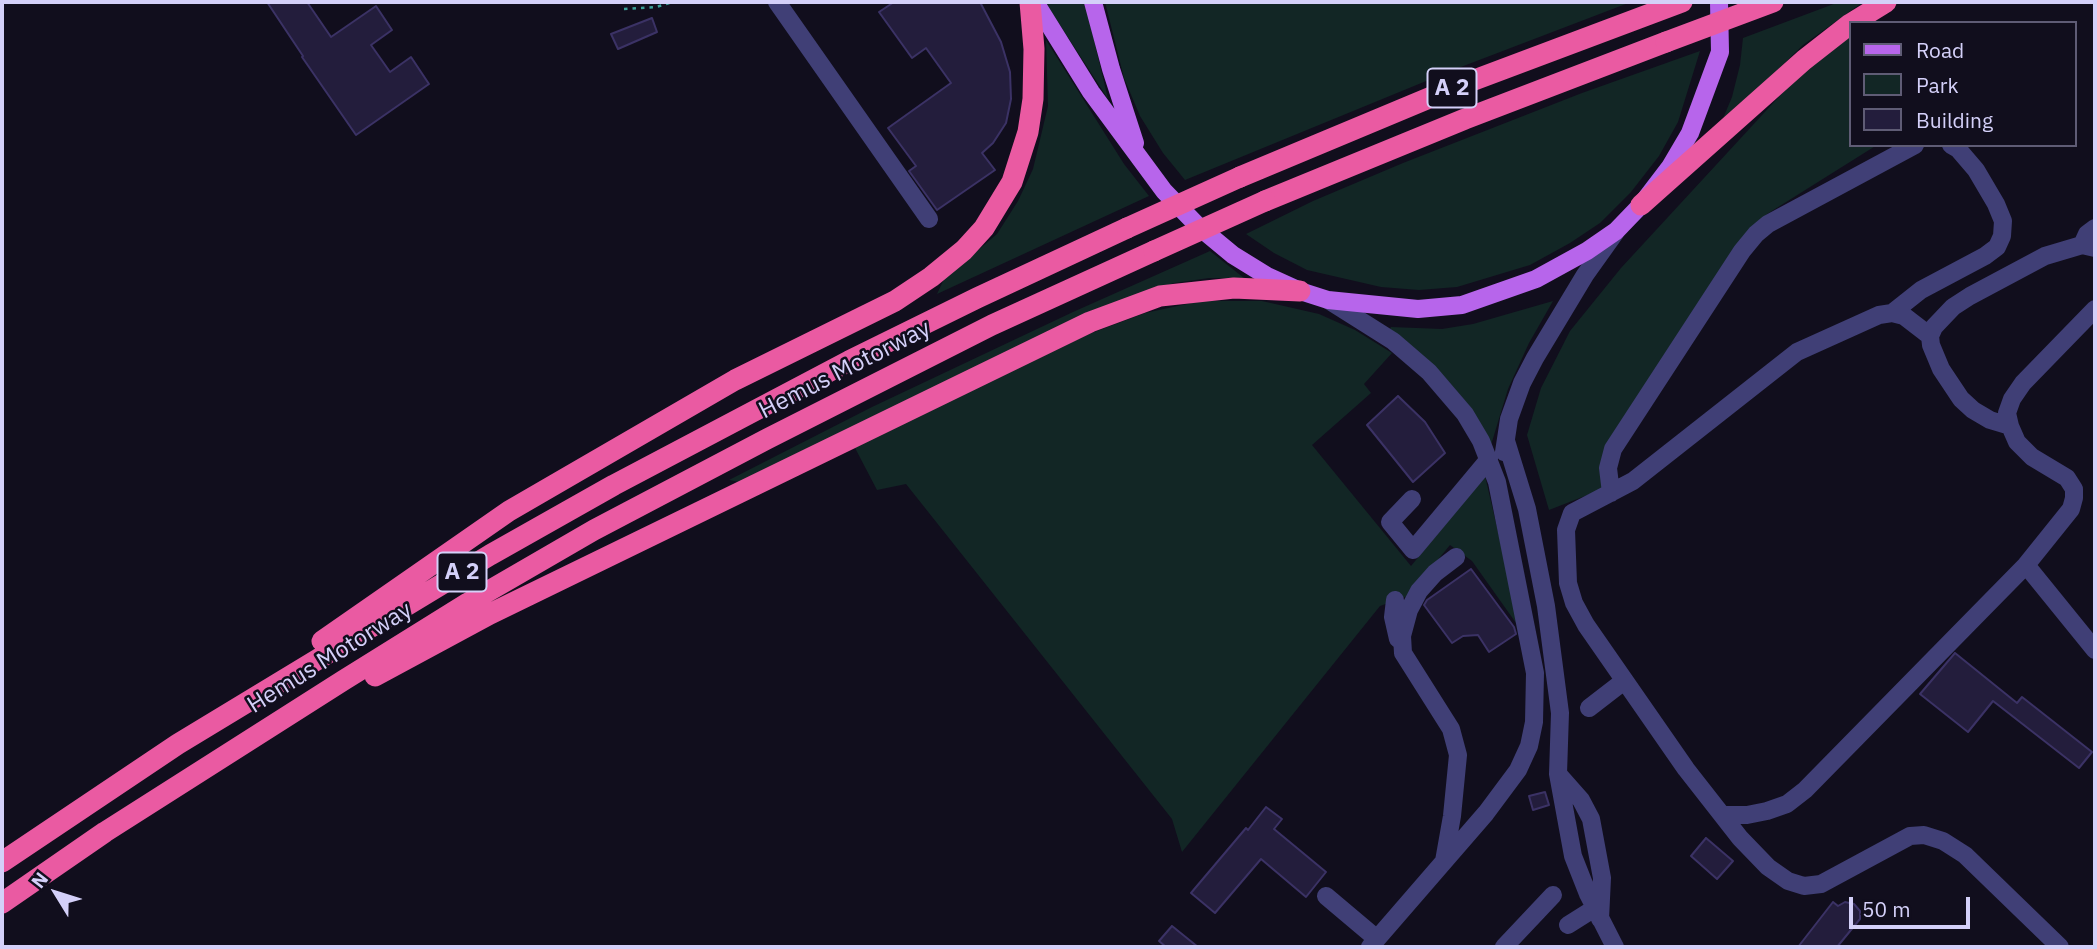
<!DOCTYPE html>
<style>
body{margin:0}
#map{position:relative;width:2097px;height:949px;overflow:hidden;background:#110e1d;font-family:"IBM Plex Sans",sans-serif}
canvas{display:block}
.frame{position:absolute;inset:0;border:4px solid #d4d0f9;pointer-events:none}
.legend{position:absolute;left:1849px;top:21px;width:228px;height:126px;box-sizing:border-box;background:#110e1d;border:2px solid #5f5c75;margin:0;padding:9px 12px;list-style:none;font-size:21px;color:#d4d0f9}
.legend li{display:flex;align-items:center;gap:14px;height:35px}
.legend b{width:35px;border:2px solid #5f5c75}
.north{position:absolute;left:21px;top:858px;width:70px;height:70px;-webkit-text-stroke:5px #110e1d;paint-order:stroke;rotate:308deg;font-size:19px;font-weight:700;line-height:28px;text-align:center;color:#d4d0f9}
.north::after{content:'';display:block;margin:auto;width:24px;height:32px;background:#d4d0f9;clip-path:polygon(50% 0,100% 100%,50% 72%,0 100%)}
.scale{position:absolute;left:1849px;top:897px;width:121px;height:32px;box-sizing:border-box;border:4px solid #d4d0f9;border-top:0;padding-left:9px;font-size:21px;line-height:24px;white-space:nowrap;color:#d4d0f9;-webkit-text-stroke:5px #110e1d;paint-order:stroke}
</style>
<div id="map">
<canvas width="2097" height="949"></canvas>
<div class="frame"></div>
<ul class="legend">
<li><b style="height:9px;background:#b765eb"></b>Road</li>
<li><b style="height:19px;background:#122625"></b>Park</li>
<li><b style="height:19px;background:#231d3c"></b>Building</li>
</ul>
<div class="north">N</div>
<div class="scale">50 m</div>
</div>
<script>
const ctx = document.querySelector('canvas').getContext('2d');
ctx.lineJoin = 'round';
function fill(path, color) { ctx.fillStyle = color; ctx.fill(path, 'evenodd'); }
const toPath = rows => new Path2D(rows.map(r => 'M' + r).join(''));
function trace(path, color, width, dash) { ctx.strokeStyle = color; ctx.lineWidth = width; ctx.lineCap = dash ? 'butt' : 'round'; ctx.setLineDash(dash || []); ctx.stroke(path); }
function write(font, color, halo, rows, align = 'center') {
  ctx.font = font + ' "IBM Plex Sans",sans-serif'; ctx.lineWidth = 5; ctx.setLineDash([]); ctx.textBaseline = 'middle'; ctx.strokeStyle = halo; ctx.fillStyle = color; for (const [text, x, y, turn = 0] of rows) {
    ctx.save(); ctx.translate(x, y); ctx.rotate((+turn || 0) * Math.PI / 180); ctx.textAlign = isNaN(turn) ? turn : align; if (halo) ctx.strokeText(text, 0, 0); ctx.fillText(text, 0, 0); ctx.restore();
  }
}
fill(toPath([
 [1045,2,1085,2,1108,99],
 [1105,2,1631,2,1453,70,1185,180,1163,153,1140,116,1124,78],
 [1839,2,1863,2,1803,45,1719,128,1732,97,1740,65,1743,38],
 [1850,33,1850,145,1877,145,1767,214,1743,238,1619,434,1608,487,1549,510,1527,435,1541,388,1570,331,1621,268,1787,88],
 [1046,40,1124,164,1149,196,937,294,944,279,997,234,1018,201,1033,169,1048,106],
 [1700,51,1678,122,1659,156,1631,192,1600,223,1570,243,1530,265,1457,287,1419,290,1381,287,1307,270,1274,253,1246,234,1313,201,1403,163,1582,93],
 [1210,251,1244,278,1209,278,1174,283,1124,299,966,372,739,482,729,480,872,407,1073,312],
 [1201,301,1262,301,1319,314,1355,330,1392,353,1364,384,1371,393,1312,445,1411,566,1485,476,1521,630,1472,561,1450,545,1408,596,1380,606,1182,852,1172,819,906,484,877,490,854,446,1089,334,1145,313],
 [1553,301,1529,343,1508,389,1491,445,1470,407,1450,383,1427,359,1390,329,1391,327,1442,329,1473,324]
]), '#122625');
const building = toPath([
 [267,2,307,2,331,37,376,6,392,30,371,45,383,62,390,72,411,57,429,84,356,135,302,57,303,56,267,2],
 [894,2,980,2,1001,42,1010,72,1011,99,1006,123,993,143,982,153,995,170,937,210,909,171,916,166,888,128,951,83,926,48,912,58,879,12,894,2],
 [652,18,657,32,618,49,611,34,652,18],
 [1398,396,1425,422,1445,453,1413,482,1367,425,1398,396],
 [1471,569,1514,627,1516,634,1489,652,1478,635,1463,636,1452,643,1424,605,1427,600,1471,569],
 [1955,653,2017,703,2022,697,2092,752,2079,768,1993,701,1968,732,1920,694,1955,653],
 [1545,792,1549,805,1533,810,1529,796,1545,792],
 [1266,807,1282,819,1274,829,1326,872,1306,897,1261,859,1215,913,1191,893,1246,828,1248,830,1266,807],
 [1706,838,1733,861,1717,879,1691,856,1706,838],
 [1833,902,1838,906,1845,902,1854,904,1860,911,1860,919,1837,947,1798,947,1833,902],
 [1172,926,1198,947,1166,947,1159,941,1172,926]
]);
fill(building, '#231d3c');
trace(building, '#3b3265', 2);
trace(toPath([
 [624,9,656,7,673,2]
]), '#3ca29a', 2.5, [3.5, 5]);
trace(toPath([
 [777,2,929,219],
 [2082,245,2087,234,2095,228],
 [1328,300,1393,341,1429,372,1465,414,1481,441,1497,482,1535,673,1534,722,1529,746,1518,770,1486,813,1370,947],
 [1892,313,1921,290,1985,256,1997,247,2002,236,2003,221,1996,204,1976,170,1958,149,1951,145],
 [1930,336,1904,316,1892,313,1879,315,1797,352,1633,481,1572,513,1566,530,1568,583,1574,603,1586,625,1686,769,1740,838,1768,867,1788,881,1804,886,1821,884,1910,836,1924,835,1943,841,1965,855,2060,947],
 [2010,426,1990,420,1973,410,1961,399,1941,369,1931,345,1930,336,1934,327,1953,307,1970,296,2045,256,2082,245,2095,248],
 [1506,441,1527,509,1546,606,1560,713,1558,774,1573,856,1588,894,1615,947],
 [1504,452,1509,419,1522,383,1535,358,1585,275,1615,233],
 [1611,493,1608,468,1613,449,1742,251,1756,234,1768,224,1915,145],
 [1412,499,1390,522,1413,550,1489,459],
 [2026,565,2095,650],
 [1395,600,1393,617,1398,639],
 [1589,708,1624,681],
 [1558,774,1581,800,1591,819,1602,878,1600,919],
 [1722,815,1747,815,1767,811,1787,804,1805,790,2026,565,2071,509,2074,498,2074,489,2067,478,2032,457,2017,442,2010,426,2007,413,2012,399,2023,383,2095,309],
 [1444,861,1452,816,1458,755,1451,729,1403,653,1402,636,1409,610,1419,591,1435,573,1456,557],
 [1326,896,1377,939],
 [1568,925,1595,908],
 [1504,947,1553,895]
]), '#403f76', 18);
trace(toPath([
 [1035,2,1091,92,1164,191,1198,226,1233,255,1267,276,1300,291,1328,300,1418,309,1462,305,1536,279,1587,251,1616,231,1641,205,1670,167,1690,133,1720,52,1719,2],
 [1093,2,1111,69,1135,143]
]), '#b765eb', 18);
trace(toPath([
 [1852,23,1886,2],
 [1240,177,1453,88,1682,2],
 [1265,201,1465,119,1666,42],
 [1641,205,1804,60,1850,24],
 [322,641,509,511,735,380,895,301,931,277,964,250,984,228,1012,182,1028,132,1033,99,1034,49,1030,2],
 [375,676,490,614,1090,322,1160,296,1234,288,1300,291],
 [2,862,178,744,490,555,614,485,849,361,977,298,1127,228],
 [2,903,105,832,344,680,468,603,594,530,767,439,992,325,1154,251]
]), '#ea5aa2', 21);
trace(toPath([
 [1666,42,1773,2],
 [1127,228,1240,177],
 [1154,251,1265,201]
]), '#ea5aa2', 21);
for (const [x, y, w] of [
 [1452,88,49],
 [462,572,49]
]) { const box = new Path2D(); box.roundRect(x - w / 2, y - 19.5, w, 39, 5); ctx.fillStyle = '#110e1d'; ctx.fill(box); trace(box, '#d4d0f9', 2); }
write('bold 23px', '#d4d0f9', null, [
 ["A 2",1452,88],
 ["A 2",462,572]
]);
write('24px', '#d4d0f9', '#110e1d', [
 ["Hemus Motorway",845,370,-27],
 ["Hemus Motorway",330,658,-32]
]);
</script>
